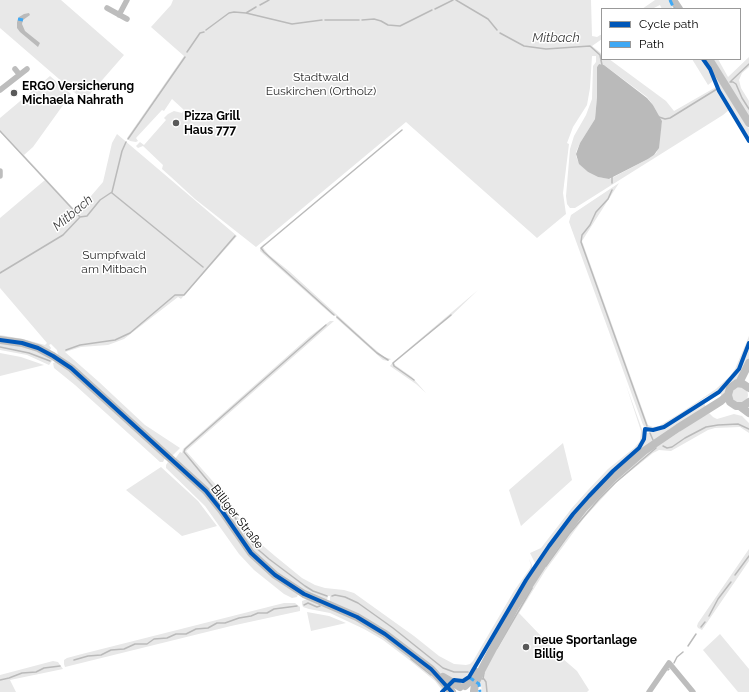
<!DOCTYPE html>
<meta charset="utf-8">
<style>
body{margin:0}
#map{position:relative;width:749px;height:692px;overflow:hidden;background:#fff;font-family:Raleway,sans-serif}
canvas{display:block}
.legend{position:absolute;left:601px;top:8px;width:140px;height:52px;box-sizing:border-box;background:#fff;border:1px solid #999;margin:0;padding:5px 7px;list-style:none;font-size:12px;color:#000}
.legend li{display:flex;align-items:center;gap:8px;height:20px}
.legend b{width:20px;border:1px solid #999}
</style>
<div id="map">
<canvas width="749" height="692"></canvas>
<ul class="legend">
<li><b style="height:5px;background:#0057b8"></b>Cycle path</li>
<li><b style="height:5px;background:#3fa9f5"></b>Path</li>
</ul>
</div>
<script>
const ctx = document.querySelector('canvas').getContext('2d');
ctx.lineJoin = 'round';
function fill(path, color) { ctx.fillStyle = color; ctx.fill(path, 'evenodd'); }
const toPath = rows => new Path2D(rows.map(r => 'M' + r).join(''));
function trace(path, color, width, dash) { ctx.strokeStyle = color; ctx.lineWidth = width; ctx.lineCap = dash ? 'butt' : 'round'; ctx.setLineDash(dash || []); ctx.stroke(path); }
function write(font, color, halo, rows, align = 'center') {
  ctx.font = font + ' Raleway,sans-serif'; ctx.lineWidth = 3; ctx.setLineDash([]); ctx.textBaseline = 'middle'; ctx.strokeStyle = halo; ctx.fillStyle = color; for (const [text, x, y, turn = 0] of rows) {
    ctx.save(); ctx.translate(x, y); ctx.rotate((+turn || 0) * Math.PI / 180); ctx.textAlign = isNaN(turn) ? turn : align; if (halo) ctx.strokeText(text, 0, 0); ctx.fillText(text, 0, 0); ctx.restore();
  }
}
fill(toPath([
 [0,0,61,0,124,55,90,94,85,98,81,98,0,28],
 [173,0,591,0,592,36,597,37,602,34,602,39,592,46,602,54,602,59,609,59,666,101,674,111,716,87,729,110,723,115,575,208,570,208,567,204,566,196,570,149,574,136,586,115,592,99,593,66,596,62,596,56,592,56,590,88,587,105,573,127,567,143,569,144,563,193,566,214,537,238,406,122,256,247,195,199,171,177,162,169,163,165,143,146,138,148,136,146,140,142,144,145,166,120,164,118,168,114,174,111,182,113,184,110,172,99,164,111,162,110,136,138,138,141,136,142,130,141,127,138,184,56,151,27,171,5],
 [599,64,604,65,647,97,653,105,662,121,657,152,654,155,648,159,610,179,598,177,588,172,578,161,576,156,576,152,580,143,595,119,597,97,597,67],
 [655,0,669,0,673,9,662,9,660,5,652,9,642,9],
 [749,57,749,67,742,73,739,80,741,88,749,101,749,118,712,59,718,59,728,77],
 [692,59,702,59,712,77,713,81,708,85],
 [709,66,749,129,749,139,722,93],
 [50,76,71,94,33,147,24,155,73,208,85,203,103,182,112,143,117,134,237,236,181,299,178,297,124,339,108,345,81,347,65,352,99,382,145,425,180,448,173,455,171,455,58,355,57,350,51,344,49,345,51,348,50,350,0,337,0,335,23,339,45,345,47,343,0,288,0,218,45,180,0,132,0,118],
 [619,183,582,241,648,425,653,427,659,426,682,412,716,389,730,376,735,369,749,336,749,340,737,370,718,391,706,397,668,423,654,429,646,428,643,425,569,222,571,215],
 [265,243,263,247,264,249,269,255,289,271,370,345,384,357,391,359,388,361,383,360,336,318,336,316,332,315,260,251,260,248],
 [478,290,449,318,394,362,395,365,412,377,426,393,416,384,390,366,393,362],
 [330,321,334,321,186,451,217,486,245,528,247,527,261,544,275,556,302,578,315,585,325,588,344,590,354,593,414,636,439,656,454,664,466,665,470,664,473,661,514,591,530,568,531,565,529,559,532,565,532,569,477,663,464,679,459,680,453,679,442,674,330,602,330,596,328,596,327,600,303,591,267,565,175,459,180,452,182,453,183,449,195,438,309,337],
 [0,342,26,347,52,358,52,361,49,365,27,355,0,350],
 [749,346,749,359,741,376,722,398,720,392,739,370],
 [0,353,21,357,44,365,0,376],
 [58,361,165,458,163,462,160,462,75,385,54,368,53,363],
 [626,385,643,432,642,442,637,450,610,473,588,495,563,525,537,562,535,563,530,553,541,548,572,508,588,490,608,469,634,448,640,441,641,431],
 '732 395a8 8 0 1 1 16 0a8 8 0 1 1-16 0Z',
 [704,403,706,407,637,453,643,443,646,433,658,431,664,428],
 [709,413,713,417,717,419,734,414,742,416,749,423,749,433,740,427,715,428,708,430,671,451,659,450,653,453,617,482,584,518,545,571,519,613,562,658,577,671,589,690,587,692,482,692,481,685,480,682,483,670,541,571,588,507,638,459,702,417],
 [563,443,572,480,521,526,509,490],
 [168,462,207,495,241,543,298,594,297,597,292,598,284,594,254,570,239,554,205,506,166,468,166,465],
 [161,467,198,501,217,526,182,536,126,490],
 [749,549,749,561,702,630,698,628,697,626,698,623],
 [307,599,364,624,429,671,445,688,442,690,435,681,408,659,383,640,364,629,330,613,309,609,303,607,302,604,302,601],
 [284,603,295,603,300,607,300,611,231,626,65,667,64,664,64,660,67,658,82,654],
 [307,612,329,616,346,623,311,631],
 [720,634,749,669,749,692,738,692,703,650],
 [53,661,58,662,63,669,10,680,16,692,0,692,0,675]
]), '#e8e8e8');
fill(toPath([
 [29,13,30,15,23,20,22,24,25,31,40,43,38,47,20,32,17,28,17,22,19,17,24,14],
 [599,64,604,65,647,98,653,105,662,121,659,148,654,155,648,159,609,179,598,177,588,172,579,164,576,154,580,143,595,119,597,97,597,67]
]), '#bababa');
trace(toPath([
 [456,0,488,19,497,30],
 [260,5,269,0],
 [435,9,453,0],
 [246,13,256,7],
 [325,20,359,20],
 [362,20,374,19,381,21,388,25,400,26,432,10],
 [206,30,229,13,234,12,246,13,292,24,322,20],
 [500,33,524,46,546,49,590,46,600,55,602,65],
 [187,52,200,33,204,32],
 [731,81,749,64],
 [730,82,733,82,736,84,742,98,749,109],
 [659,117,665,119,670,118,717,89],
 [0,131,80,217],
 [128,139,185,57],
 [612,177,612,183],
 [612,190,608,199,596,212,590,225,582,235,581,242,647,426],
 [112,193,203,267],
 [0,273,63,235,80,217,87,216,100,200,112,192,122,151,126,142],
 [334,315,264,252,261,248,402,130],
 [337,317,377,353,388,360],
 [326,325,185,449,184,452,222,498,254,546,269,559,305,586,313,591,327,596],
 [0,347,29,353,50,361],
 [66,350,80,345,115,340,130,333,175,295,184,295,235,236],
 [414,380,394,366,393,363,451,315],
 [650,433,653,440],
 [663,446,667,448,672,447,685,438,706,427,718,425,738,424,749,429],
 [546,566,569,534,599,499,615,483,656,448],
 [735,575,749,556],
 [332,596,335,595,345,597,358,603,393,628,443,668,454,672,468,672],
 [304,605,308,603,317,607,320,606],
 [709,616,718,599,731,582],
 [701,627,705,622],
 [688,646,696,634],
 [497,648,532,588],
 [411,659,431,675],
 [74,660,88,656,101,655,111,650,124,649,135,644,147,644,154,639,167,638,176,634,186,634,196,629,208,628,217,623,225,623,239,618,251,616,258,613,267,613,274,609,297,606],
 [674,663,677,657,683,652],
 [668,670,669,669],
 [482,679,484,679,486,682,487,692],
 [483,679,484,673],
 [0,680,9,678,22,673,36,672,44,668,60,666]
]), '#bababa', 1.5);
trace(toPath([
 [107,8,127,19],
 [119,15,127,0],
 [15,69,19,74],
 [0,90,27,69],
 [0,171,0,176],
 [649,692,669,663,693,692]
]), '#bdbdbd', 5.5);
trace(toPath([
 [673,0,679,9],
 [709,59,749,123],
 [0,340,22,343,38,348,53,356,71,368,206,491,222,511,251,553,275,575,304,594,357,617,385,634,431,669,452,692],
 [739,383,749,363],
 [749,388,743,384,737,383,730,388,728,395,730,402,736,406,743,406,749,402],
 [741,407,749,413],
 [443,677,455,684,460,687],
 [465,686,470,681,476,672],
 [474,691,475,684,482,669,515,607,554,547,583,509,612,479,644,451,678,428,721,401,728,395]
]), '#bfbfbf', 8);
trace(toPath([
 [670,0,674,9],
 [18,19,23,20],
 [469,677,479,684,480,692]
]), '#3fa9f5', 3, [6, 3]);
trace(toPath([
 [703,59,710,69,719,91,749,141],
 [0,340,22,343,38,348,53,356,71,368,206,491,222,511,251,553,275,575,304,594,357,617,385,634,431,669,452,692],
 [442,692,454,680,463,681,469,677,526,580,549,546,573,514,589,496,613,471,639,448,644,439,645,429,653,430,664,427,719,392,739,369,749,343]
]), '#0057b8', 4);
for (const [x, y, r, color] of [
 [14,93,4,"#595959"],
 [176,123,4,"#595959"],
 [526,647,4,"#595959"]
]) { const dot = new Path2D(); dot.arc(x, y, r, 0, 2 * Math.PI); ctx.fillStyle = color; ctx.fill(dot); trace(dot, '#fff', 1.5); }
write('12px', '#2d2d2d', '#fff', [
 ["Stadtwald",321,77],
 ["Euskirchen (Ortholz)",321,91],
 ["Sumpfwald",114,255],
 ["am Mitbach",114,269]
]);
write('bold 12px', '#000', '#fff', [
 ["ERGO Versicherung",22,86],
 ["Michaela Nahrath",22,100],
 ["Pizza Grill",184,116],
 ["Haus 777",184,130],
 ["neue Sportanlage",534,640],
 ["Billig",534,654]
], 'left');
write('12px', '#000', '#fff', [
 ["Billiger Straße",237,517,52]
]);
write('italic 13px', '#3e3e3e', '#fff', [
 ["Mitbach",556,38],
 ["Mitbach",73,213,-40]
]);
</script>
